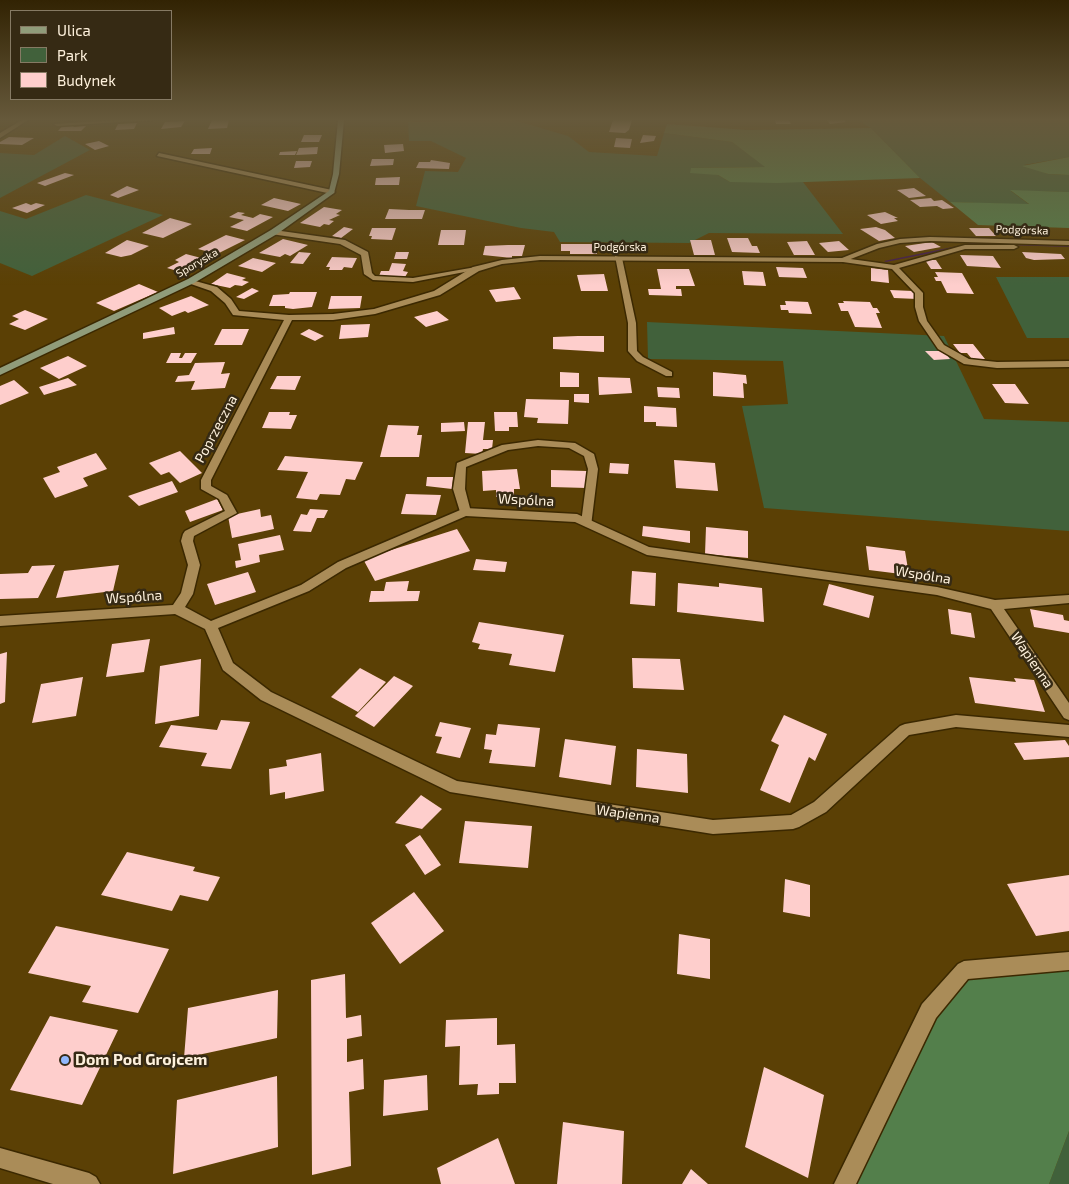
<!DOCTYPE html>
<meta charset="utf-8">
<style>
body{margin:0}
#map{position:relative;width:1069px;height:1184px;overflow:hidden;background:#5b4005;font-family:"Exo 2",sans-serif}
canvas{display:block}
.legend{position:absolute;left:10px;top:10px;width:162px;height:90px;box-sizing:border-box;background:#362a14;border:1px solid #867a64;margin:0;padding:6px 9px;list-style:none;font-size:15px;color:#fef1dc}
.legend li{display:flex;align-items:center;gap:10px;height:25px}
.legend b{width:25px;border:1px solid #867a64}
</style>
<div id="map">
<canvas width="1069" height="1184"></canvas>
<ul class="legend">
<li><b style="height:6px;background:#909c7a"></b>Ulica</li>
<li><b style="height:14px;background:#41613b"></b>Park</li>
<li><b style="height:14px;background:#fececc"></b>Budynek</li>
</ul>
</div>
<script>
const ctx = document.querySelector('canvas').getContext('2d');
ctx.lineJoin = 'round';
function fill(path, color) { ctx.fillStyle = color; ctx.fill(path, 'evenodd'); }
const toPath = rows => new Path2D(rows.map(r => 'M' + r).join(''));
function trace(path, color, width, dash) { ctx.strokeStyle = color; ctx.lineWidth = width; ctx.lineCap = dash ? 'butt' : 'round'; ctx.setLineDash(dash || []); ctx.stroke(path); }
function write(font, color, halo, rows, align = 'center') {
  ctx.font = font + ' "Exo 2",sans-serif'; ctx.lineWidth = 5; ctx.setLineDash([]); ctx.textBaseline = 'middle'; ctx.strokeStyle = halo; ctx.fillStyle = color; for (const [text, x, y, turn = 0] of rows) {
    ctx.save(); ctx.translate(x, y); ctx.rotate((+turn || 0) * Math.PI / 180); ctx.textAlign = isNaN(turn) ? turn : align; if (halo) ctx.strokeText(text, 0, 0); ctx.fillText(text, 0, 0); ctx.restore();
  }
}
fill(toPath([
 [514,120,568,136,589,152,657,156,664,133,732,142,766,167,691,168,718,175,730,182,803,182,843,234,709,233,689,243,560,242,554,232,521,228,416,206,425,171,458,172,466,158,431,141,409,141,408,122],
 [858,120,1069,120,1069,157,1024,165,1048,174,1069,175,1069,192,1011,191,1030,205,950,202,920,178,871,128],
 [65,136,90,150,0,198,0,153,34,155],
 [86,195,163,215,32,276,0,263,0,211,26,219],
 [996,277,1069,277,1069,338,1027,338],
 [647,322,944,336,984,419,1069,422,1069,531,764,508,742,406,788,404,783,361,648,359],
 [1069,1131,1069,1184,1049,1184]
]), '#41613b');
fill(toPath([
 [667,124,747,130,871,128,920,178,777,183,730,182,718,175,690,173,691,168,765,167,732,142,664,133],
 [1069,157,1069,175,1048,174,1022,166],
 [1010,190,1069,192,1069,228,978,225,950,202,1029,204],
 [1069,961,1069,1131,1049,1184,845,1184,929,1011,964,970]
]), '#537f4b');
fill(toPath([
 [977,242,1069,245,1069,247,977,244,886,262,884,261,977,242]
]), '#451e4d');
fill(toPath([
 [212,120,229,120,227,128,208,129],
 [613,120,632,120,629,130,625,133,609,132],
 [775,120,789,120,791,124,776,124],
 [827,120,844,120,846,122,830,124],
 [185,121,181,127,161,129,165,122],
 [137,123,134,129,115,130,118,124],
 [63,125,75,125,73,127,86,126,81,131,58,131],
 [304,135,322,135,319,142,301,142],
 [643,135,656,136,654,141,640,143],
 [9,137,34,138,22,145,0,144,0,142],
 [616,138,632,139,630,148,614,147],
 [99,141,109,146,95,150,85,144],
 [403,144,404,151,385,153,384,145],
 [318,147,317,154,296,155,299,148],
 [212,148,210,154,191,154,194,149],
 [297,151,295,155,279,155,280,152],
 [372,159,394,159,393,165,370,166],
 [431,160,450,163,449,169,416,168,419,162,430,162],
 [296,161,312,161,310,167,294,168],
 [65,173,74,175,45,186,37,183],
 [400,177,399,185,375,185,376,178],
 [127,186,139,190,118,198,110,195],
 [914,188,926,196,909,198,897,190],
 [274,198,301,204,288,211,261,205],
 [931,198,934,201,942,200,954,208,943,209,937,206,920,207,910,200],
 [26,203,31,205,36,203,45,205,27,213,12,208],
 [324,207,342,210,336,214,340,215,329,220,334,221,329,225,324,224,320,227,300,223],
 [389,209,409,210,425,210,422,219,385,219],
 [238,212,245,213,241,215,253,218,260,214,273,217,247,231,230,227,244,220,229,217],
 [885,212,898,218,894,218,898,221,881,224,867,215],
 [170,218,192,224,163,238,142,233],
 [344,227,353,229,341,238,332,236],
 [876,227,885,230,895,238,879,241,860,229],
 [372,228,396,228,392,240,371,239,372,236,369,236],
 [969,228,989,228,996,236,976,236],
 [441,230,466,230,464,245,438,245],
 [226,235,245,240,217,254,198,249],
 [727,238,748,238,752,246,757,246,760,253,732,252],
 [283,239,308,245,290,256,285,254,280,257,259,253],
 [127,240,149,246,131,255,121,257,105,253],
 [690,240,711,240,715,255,694,255],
 [807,241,815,255,794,255,787,242],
 [839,241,849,250,828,252,819,243],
 [932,242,941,247,914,252,905,246],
 [561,244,597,244,597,254,570,254,570,251,561,251],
 [508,245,525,245,522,256,512,256,512,258,483,255,485,246],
 [299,252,311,253,303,264,290,263],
 [396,252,409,252,407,259,394,259],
 [1022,252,1061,254,1065,259,1034,260,1026,258],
 [186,254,205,259,181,272,167,268,179,262,175,260],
 [960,255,993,256,1001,268,967,266],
 [332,257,357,258,352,268,344,267,342,270,329,270,330,267,326,267],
 [253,258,276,263,262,272,238,266],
 [925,260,936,260,942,269,931,269],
 [392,263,406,264,403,271,408,272,405,277,379,276,381,271,389,271],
 [776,267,803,268,807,278,779,277],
 [871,268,888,270,889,283,871,281],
 [657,269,689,269,695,286,676,286,676,289,681,289,682,296,649,295,648,289,661,289],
 [742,271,763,272,766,286,744,285],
 [935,272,962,273,974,294,947,293,941,281,936,281,934,277,938,277],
 [227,273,246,278,242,280,249,282,242,286,235,285,230,288,211,284],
 [604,274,608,291,581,291,577,275],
 [139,284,158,292,114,311,96,303],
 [514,287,521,299,496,302,489,290],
 [252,288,259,291,244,299,236,297],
 [890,290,913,291,917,299,894,298],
 [290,292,317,292,312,307,293,309,285,308,285,306,269,306,273,295,289,294],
 [191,296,209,305,188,313,185,311,172,316,159,308],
 [331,296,362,296,360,308,328,309],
 [785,301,808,302,812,314,789,313,788,310,781,310,780,305,786,305],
 [843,301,870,302,873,308,877,308,880,313,876,313,882,328,855,327,848,311,841,311,838,303,844,303],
 [25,310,48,319,25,330,9,324,19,319,12,316],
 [437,311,449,320,426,327,414,317],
 [370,324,368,337,339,339,341,325],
 [174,327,175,334,143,339,143,333],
 [222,329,249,329,242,345,214,345],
 [309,329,324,336,315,341,300,334],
 [578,336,604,336,604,352,553,349,553,337],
 [953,344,973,344,985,359,972,359,967,353,960,353],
 [925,351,944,351,950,359,934,360],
 [171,353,181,353,179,358,182,358,185,353,197,353,191,363,166,363],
 [68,356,87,366,59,379,40,368],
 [225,362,221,374,230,373,225,388,191,390,195,381,175,382,178,376,189,375,195,363],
 [560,372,579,373,579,387,560,387],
 [713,372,746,375,747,384,743,383,744,398,713,396],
 [277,376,301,376,295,390,270,389],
 [598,377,630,378,632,393,599,395],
 [68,378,77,385,44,395,39,387],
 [14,380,29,393,0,405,0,386],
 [992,384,1015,384,1029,404,1005,403],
 [657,387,679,388,680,398,658,397],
 [574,394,589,394,589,403,574,402],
 [526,399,569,400,568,424,537,423,538,418,524,417],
 [644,406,676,408,677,427,656,426,656,422,644,422],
 [269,412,290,412,289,415,297,415,291,429,262,428],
 [494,412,517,412,518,427,509,427,509,431,495,431],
 [464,422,465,431,441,432,441,423],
 [468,422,485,422,483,440,493,440,492,449,483,449,482,454,465,453],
 [388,425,419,426,417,435,422,435,419,457,380,457],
 [180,451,202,473,180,483,169,472,161,475,149,463],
 [96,453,107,469,83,478,88,486,55,498,43,478,60,472,57,467],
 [285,456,335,460,363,462,355,480,346,479,340,495,320,494,317,500,296,498,308,472,277,470],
 [674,460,715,463,718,491,676,488],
 [610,463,629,464,628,474,609,473],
 [517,469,520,489,514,489,514,496,496,497,496,490,483,491,482,471],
 [551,470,587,471,587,488,551,487],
 [427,477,453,477,452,489,426,486],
 [172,481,178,492,139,506,128,496],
 [406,494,441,495,436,515,401,514],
 [217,499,223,510,190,522,185,511],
 [260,509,261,517,271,515,274,529,232,538,228,516],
 [310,509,328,510,324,518,317,518,311,532,293,531,301,514,307,515],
 [643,526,690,531,690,543,642,536],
 [706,527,748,531,748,558,705,554],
 [457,529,470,551,375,581,363,559],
 [280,535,284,550,259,555,260,562,236,568,235,561,241,560,238,544],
 [866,546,905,551,909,575,869,570],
 [476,559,507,562,505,572,473,570],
 [55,565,38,598,0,599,0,574,28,573,32,566],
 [119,565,113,591,56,598,64,571],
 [632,571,656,573,655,606,630,604],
 [248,572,256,592,215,605,207,584],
 [409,581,407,591,420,591,418,601,369,602,371,591,384,591,386,582],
 [678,583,719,587,719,583,762,588,764,622,677,612],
 [829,584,874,596,869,618,823,605],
 [948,609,971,613,975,638,951,634],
 [1030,609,1063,615,1064,620,1069,621,1069,633,1034,627],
 [479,622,564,635,555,672,509,665,512,654,478,649,480,644,472,642],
 [150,639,144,672,106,677,112,644],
 [7,652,5,702,0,704,0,654],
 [632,658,680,659,684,690,633,688],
 [201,659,199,716,155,724,160,666],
 [360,668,386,682,358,712,331,697],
 [394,676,413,686,374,727,355,716],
 [83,677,76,716,32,723,41,684],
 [969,677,1016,682,1014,678,1034,680,1045,712,975,703],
 [784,715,827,734,815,761,809,757,790,803,760,790,779,745,771,741],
 [221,720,250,722,231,769,201,766,207,753,159,747,171,725,217,730],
 [440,722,471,728,460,758,436,753,442,737,435,736],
 [498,724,540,728,535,767,489,763,492,750,484,749,486,734,496,735],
 [565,739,616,746,611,785,559,777],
 [1065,740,1069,746,1069,757,1024,760,1014,743],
 [637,749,687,754,688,793,636,787],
 [321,753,324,791,285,799,285,792,270,795,269,769,287,766,286,760],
 [421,795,442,809,422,829,395,823],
 [465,821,532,826,528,868,459,863],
 [420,835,441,865,425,875,405,845],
 [127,852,195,867,193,871,220,877,208,901,180,895,172,911,101,895],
 [1069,875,1069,931,1036,936,1007,884],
 [785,879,810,885,810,917,783,912],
 [414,892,444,931,400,964,371,923],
 [56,926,169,949,138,1013,82,1002,91,986,28,973],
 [679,934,710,939,710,979,677,974],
 [345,974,346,1018,361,1015,362,1036,347,1039,347,1062,363,1059,364,1089,349,1092,351,1166,312,1175,311,980],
 [278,990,277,1038,184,1058,188,1008],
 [50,1016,118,1030,82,1105,10,1090],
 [497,1018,497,1045,515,1044,516,1083,499,1083,499,1094,477,1095,478,1084,459,1085,460,1046,445,1047,446,1020],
 [764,1067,824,1095,808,1178,745,1147],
 [427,1075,428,1110,383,1116,384,1080],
 [277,1076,278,1147,173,1174,177,1100],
 [563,1122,624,1131,622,1184,557,1184],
 [498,1138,515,1184,441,1184,437,1168],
 [691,1169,708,1184,682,1184]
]), '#fececc');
const lane = toPath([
 [274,230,345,240,368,252,372,273,375,276,413,278,476,267,480,269,413,282,373,280,364,274,361,255,340,244,271,234,271,230,274,230],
 [965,245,1014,245,1018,247,1014,249,965,249,899,268,923,293,923,307,927,321,944,345,969,359,997,362,1069,361,1069,367,997,368,964,364,938,349,919,321,915,307,915,293,892,269,843,262,839,260,843,258,894,265,965,245],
 [615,256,622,258,636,323,637,351,643,357,672,372,672,376,666,376,637,361,628,351,628,323,615,256],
 [538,440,575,443,594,454,598,469,591,526,587,527,581,523,588,469,584,456,569,448,538,446,508,450,466,467,465,489,471,512,469,515,461,515,453,489,457,463,502,445,538,440]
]);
const street = toPath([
 [22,120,28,120,0,138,0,133,22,120],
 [119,120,152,120,57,126,54,124,119,120],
 [159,153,332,190,335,192,332,194,157,156,159,153],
 [930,237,1069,241,1069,245,930,241,900,243,879,248,843,262,540,260,502,264,479,271,440,295,375,314,333,320,292,320,211,480,211,486,227,495,237,513,194,536,193,541,200,565,193,594,185,607,211,621,301,585,338,562,465,508,577,514,649,547,937,587,995,600,1069,595,1069,603,1004,609,1069,703,1069,720,1064,718,991,609,937,595,647,555,575,522,466,516,346,568,309,591,218,628,233,663,271,692,457,781,713,820,791,815,814,802,900,726,905,724,956,715,1069,725,1069,737,956,727,909,735,826,812,799,827,793,829,713,834,450,792,261,700,223,670,205,629,175,614,0,626,0,616,173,605,181,593,188,565,181,541,183,534,185,531,225,511,219,499,201,489,201,480,284,320,233,315,225,303,211,291,188,283,188,279,217,287,231,299,239,311,289,315,333,314,374,309,434,291,473,267,502,260,540,256,842,258,877,244,900,239,930,237],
 [1069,952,1069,970,968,979,936,1018,856,1184,834,1184,922,1004,958,964,964,961,1069,952],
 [0,1148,89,1173,96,1177,100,1184,53,1184,0,1168,0,1148]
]);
const secondary = toPath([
 [338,120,344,120,339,174,334,193,277,234,194,283,0,375,0,368,188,279,271,230,329,191,333,174,338,120]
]);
trace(lane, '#3b2800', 3);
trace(street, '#3b2800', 3);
trace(secondary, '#3b2800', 3);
fill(lane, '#aa8c58');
fill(street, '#aa8c58');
fill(secondary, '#909c7a');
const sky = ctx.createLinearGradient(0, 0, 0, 285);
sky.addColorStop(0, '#322303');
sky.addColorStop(0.42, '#66593b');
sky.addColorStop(1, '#66593b00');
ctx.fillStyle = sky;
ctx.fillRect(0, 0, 1069, 285);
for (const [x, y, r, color] of [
 [65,1060,5,"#90b8fd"]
]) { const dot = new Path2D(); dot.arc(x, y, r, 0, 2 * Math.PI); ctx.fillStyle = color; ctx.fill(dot); trace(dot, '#362a14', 2); }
write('11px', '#fef1dc', '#362a14', [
 ["Podgórska",1022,230,2],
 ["Podgórska",620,247],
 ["Sporyska",197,263,-30]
]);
write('14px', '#fef1dc', '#362a14', [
 ["Poprzeczna",216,429,-62],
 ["Wspólna",526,500,3],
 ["Wspólna",923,575,9],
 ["Wspólna",134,597,-4],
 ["Wapienna",1032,660,56],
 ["Wapienna",628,814,8]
]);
write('bold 16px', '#fef1dc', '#362a14', [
 ["Dom Pod Grojcem",75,1060]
], 'left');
</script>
